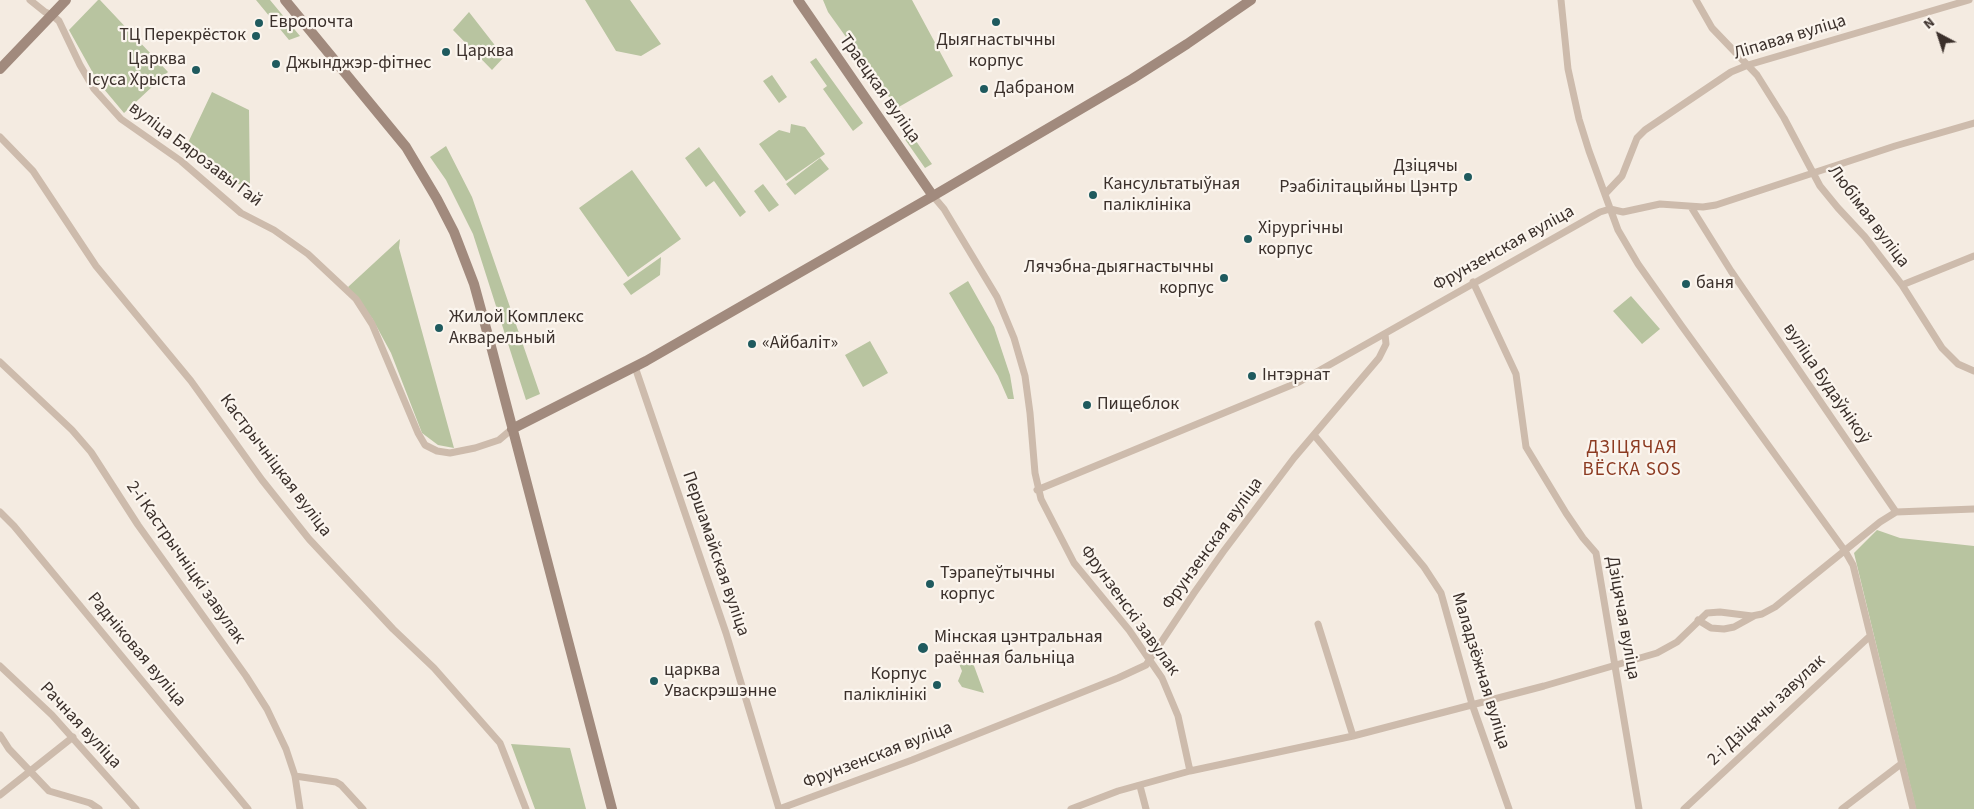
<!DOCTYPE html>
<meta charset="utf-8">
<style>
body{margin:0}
#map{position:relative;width:1974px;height:809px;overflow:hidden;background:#f4ebe1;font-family:"Source Sans 3",sans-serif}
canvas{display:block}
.north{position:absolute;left:1914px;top:10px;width:50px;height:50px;-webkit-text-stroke:4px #fbf5ee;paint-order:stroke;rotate:320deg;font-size:14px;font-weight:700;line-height:20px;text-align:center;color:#3b302b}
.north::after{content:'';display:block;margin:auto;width:18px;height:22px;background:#3b302b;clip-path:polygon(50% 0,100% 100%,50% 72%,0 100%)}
</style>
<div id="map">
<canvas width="1974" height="809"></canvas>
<div class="north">N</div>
</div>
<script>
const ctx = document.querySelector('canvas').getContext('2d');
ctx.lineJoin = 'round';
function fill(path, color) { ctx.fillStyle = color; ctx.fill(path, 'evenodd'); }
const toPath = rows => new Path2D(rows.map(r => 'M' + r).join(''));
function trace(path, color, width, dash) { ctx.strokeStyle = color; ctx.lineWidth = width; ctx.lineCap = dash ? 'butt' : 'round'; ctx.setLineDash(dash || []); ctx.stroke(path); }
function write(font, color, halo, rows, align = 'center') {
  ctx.font = font + ' "Source Sans 3",sans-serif'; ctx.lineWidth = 4.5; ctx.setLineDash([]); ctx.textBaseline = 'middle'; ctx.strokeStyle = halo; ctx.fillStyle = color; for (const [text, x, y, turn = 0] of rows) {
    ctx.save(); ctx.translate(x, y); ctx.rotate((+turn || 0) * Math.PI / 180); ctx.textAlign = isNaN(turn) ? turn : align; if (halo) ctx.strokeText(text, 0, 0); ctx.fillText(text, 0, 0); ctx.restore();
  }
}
fill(toPath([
 [98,0,100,0,168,72,124,113,98,82,69,30],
 [256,0,270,0,300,36,289,40],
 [585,0,630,0,661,44,641,56,616,51],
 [823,0,912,0,953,76,897,108,828,12],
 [469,12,504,57,492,70,453,30],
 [816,58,863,123,853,131,823,89,827,86,810,62],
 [772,75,787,97,779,103,763,81],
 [212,92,249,110,250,187,215,178,186,147],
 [791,124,805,127,825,154,786,181,759,144,779,130,790,133],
 [909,131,932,164,925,168,904,138,905,134],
 [446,146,472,197,540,394,526,400,473,234,446,180,430,157],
 [699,147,746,212,740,217,714,181,706,187,685,158],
 [820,158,829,169,795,195,786,184],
 [632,170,681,239,628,277,579,208],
 [763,184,779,205,769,212,754,191],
 [400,239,399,248,454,448,438,445,422,433,391,353,372,318,348,287],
 [661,257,660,275,631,295,623,284],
 [968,281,994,327,1010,375,1014,399,1008,399,998,376,949,293],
 [1631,296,1660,329,1642,344,1613,311],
 [870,341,888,373,863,387,845,355],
 [1877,530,1900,538,1974,546,1974,809,1916,809,1854,553],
 [970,655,984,693,962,687,958,681,962,671,957,659],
 [511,744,570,748,586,809,535,809]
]), '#b8c4a0');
trace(toPath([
 [30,0,45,12,52,15,59,21,80,65,94,89,121,119,181,161,241,213,274,230,308,254,356,299,372,324,418,433,425,445,437,451,450,453,475,448,499,440,512,429],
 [1561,0,1568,69,1579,119,1589,151,1618,230,1638,264,1681,325,1845,551,1853,565,1913,809],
 [1696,0,1712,28,1757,75,1784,118,1820,186,1838,208,1865,237,1902,285,1942,348,1958,364,1974,371],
 [0,137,33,171,96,266,191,381,262,480,309,539,393,629,434,668,500,743,526,809],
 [1605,194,1622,176,1637,138,1645,130,1731,72,1748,65,1969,0],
 [933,196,944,209,997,297,1014,338,1025,376,1030,413,1035,473,1041,499,1074,563,1129,630,1162,678,1178,716,1190,771],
 [1691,207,1731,271,1896,512],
 [1473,282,1516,374,1526,447,1566,513,1583,538,1596,553,1639,809],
 [1902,285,1974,256],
 [0,362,72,430,91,452,138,525,246,676,267,709,286,749,295,776,300,809],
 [635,367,726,633,779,809],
 [1314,435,1424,567,1441,593,1472,704,1509,809],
 [1037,490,1299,382,1600,212,1610,209,1623,212,1660,204,1703,207,1716,205,1895,146,1974,123],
 [0,512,14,526,248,809],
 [1698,620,1711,628,1724,629,1734,627,1754,616],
 [1318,624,1353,736],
 [0,666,52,715,136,809],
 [0,735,9,749,49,791,90,803,99,809],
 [295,776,336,782,341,785,363,809],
 [1140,786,1146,809],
 [0,795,73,737],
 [779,809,912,760,1118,678,1146,665,1194,593,1223,552,1294,458,1379,358,1386,344,1385,334],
 [1071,809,1118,791,1190,771,1353,736,1544,686,1657,653,1677,642,1707,613,1720,612,1752,616,1762,614,1775,607,1880,522,1896,512,1974,509],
 [1684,809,1870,636],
 [1842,809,1901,764]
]), '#cdbbac', 7);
trace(toPath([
 [285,0,406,147,437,199,454,232,474,284,492,350,612,809],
 [798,0,933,196],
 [0,69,66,0],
 [512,429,646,361,933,196,1132,79,1187,44,1251,0]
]), '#a18a7d', 10);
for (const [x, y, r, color] of [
 [996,22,5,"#1f5a5e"],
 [259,23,5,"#1f5a5e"],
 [256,36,5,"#1f5a5e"],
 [446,52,5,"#1f5a5e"],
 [276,64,5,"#1f5a5e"],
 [196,70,5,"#1f5a5e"],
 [984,89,5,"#1f5a5e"],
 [1468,177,5,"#1f5a5e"],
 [1093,195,5,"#1f5a5e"],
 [1248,239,5,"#1f5a5e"],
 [1224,278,5,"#1f5a5e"],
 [1686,284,5,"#1f5a5e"],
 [439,328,5,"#1f5a5e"],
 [752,344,5,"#1f5a5e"],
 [1252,376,5,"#1f5a5e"],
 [1087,405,5,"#1f5a5e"],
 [930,584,5,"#1f5a5e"],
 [923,648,6,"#1f5a5e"],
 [654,681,5,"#1f5a5e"],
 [937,685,5,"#1f5a5e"]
]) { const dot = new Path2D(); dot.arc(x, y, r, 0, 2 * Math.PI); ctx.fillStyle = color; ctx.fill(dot); trace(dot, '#fbf5ee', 2); }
write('18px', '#3b302b', '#fbf5ee', [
 ["Европочта",269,23],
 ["ТЦ Перекрёсток",246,36,"right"],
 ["Дыягнастычны",996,41,"center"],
 ["корпус",996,62,"center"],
 ["Царква",456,52],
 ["Царква",186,60,"right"],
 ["Ісуса Хрыста",186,81,"right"],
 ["Джынджэр-фітнес",286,64],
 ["Дабраном",994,89],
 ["Дзіцячы",1458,167,"right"],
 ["Рэабілітацыйны Цэнтр",1458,188,"right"],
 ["Кансультатыўная",1103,185],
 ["паліклініка",1103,206],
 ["Хірургічны",1258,229],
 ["корпус",1258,250],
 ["Лячэбна-дыягнастычны",1214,268,"right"],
 ["корпус",1214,289,"right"],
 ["баня",1696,284],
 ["Жилой Комплекс",449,318],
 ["Акварельный",449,339],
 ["«Айбаліт»",762,344],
 ["Інтэрнат",1262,376],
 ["Пищеблок",1097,405],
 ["Тэрапеўтычны",940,574],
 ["корпус",940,595],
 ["Мінская цэнтральная",934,638],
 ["раённая бальніца",934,659],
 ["царква",664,671],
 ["Уваскрэшэнне",664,692],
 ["Корпус",927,675,"right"],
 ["паліклінікі",927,696,"right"]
], 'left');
write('18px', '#3b302b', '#fbf5ee', [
 ["Ліпавая вуліца",1790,38,-17],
 ["Траецкая вуліца",879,89,55],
 ["вуліца Бярозавы Гай",195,155,37],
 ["Любімая вуліца",1868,217,53],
 ["Фрунзенская вуліца",1504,249,-29],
 ["вуліца Будаўнікоў",1826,384,56],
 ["Кастрычніцкая вуліца",275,466,53],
 ["Фрунзенская вуліца",1213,544,-54],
 ["Першамайская вуліца",715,554,71],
 ["2-і Кастрычніцкі завулак",185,563,55],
 ["Фрунзенскі завулак",1129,611,54],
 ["Дзіцячая вуліца",1622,618,80],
 ["Радніковая вуліца",136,650,50],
 ["Маладзёжная вуліца",1480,671,73],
 ["2-і Дзіцячы завулак",1767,711,-43],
 ["Рачная вуліца",80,726,47],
 ["Фрунзенская вуліца",878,756,-21]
]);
ctx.letterSpacing = '1px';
write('19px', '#8c3b22', '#fbf5ee', [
 ["ДЗІЦЯЧАЯ",1632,449],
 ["ВЁСКА SOS",1632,471]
]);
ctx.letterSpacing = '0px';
</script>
